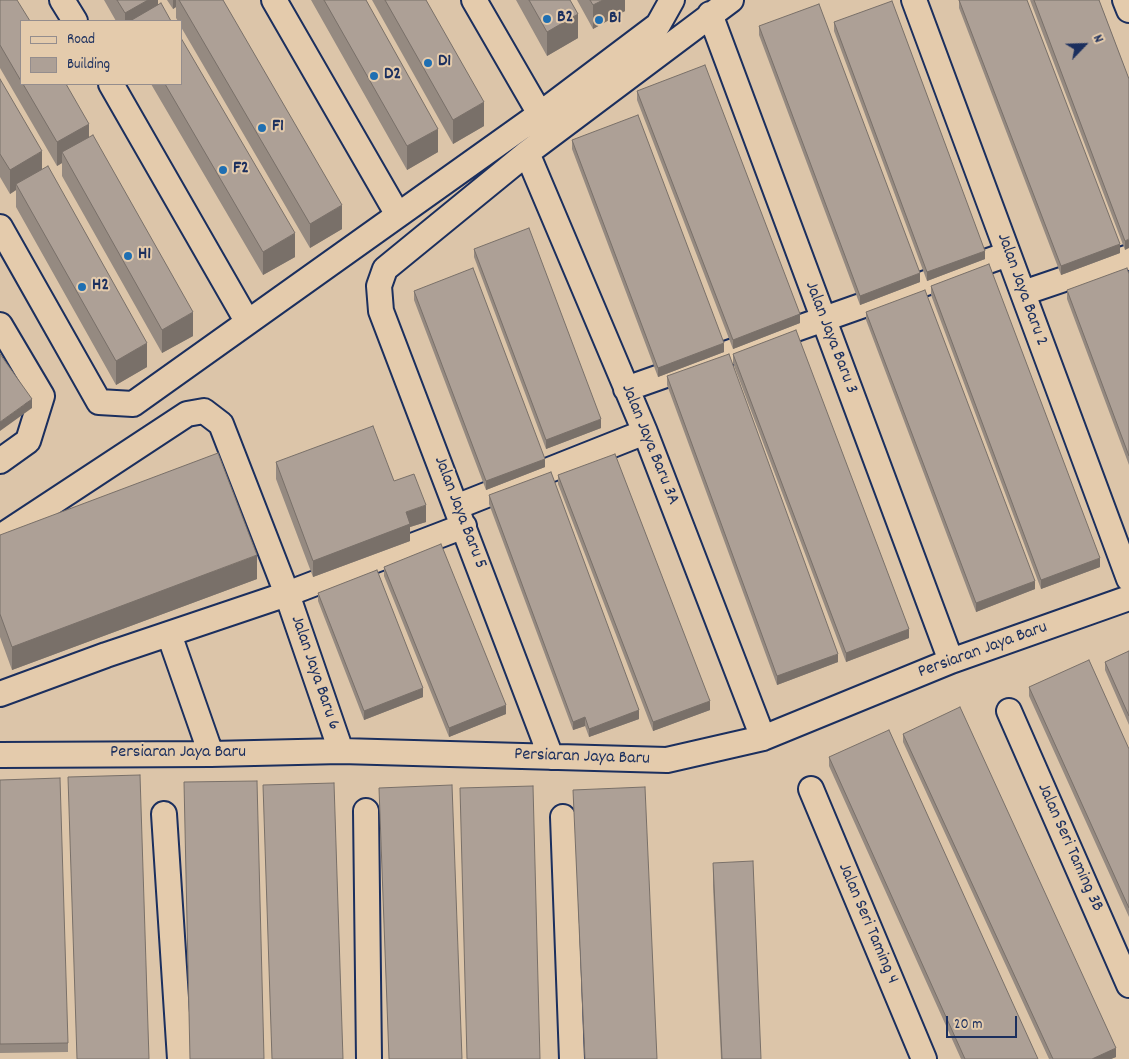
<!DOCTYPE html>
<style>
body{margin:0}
#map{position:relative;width:1129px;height:1059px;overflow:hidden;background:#dcc5a9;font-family:Dekko,sans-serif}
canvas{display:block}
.legend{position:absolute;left:20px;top:20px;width:162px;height:65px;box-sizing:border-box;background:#e4cbac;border:1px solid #948d8d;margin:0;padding:6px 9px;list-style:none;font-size:15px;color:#1b2f5e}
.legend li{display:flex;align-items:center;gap:10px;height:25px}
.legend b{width:25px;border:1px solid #948d8d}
.north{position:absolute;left:1059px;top:20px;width:50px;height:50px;-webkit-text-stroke:4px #e4cbac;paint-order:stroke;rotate:66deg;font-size:14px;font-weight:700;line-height:20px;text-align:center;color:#1b2f5e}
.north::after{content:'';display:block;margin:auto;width:18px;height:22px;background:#1b2f5e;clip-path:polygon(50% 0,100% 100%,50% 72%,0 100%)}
.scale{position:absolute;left:946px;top:1016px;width:71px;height:22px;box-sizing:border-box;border:2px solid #1b2f5e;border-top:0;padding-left:6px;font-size:15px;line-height:18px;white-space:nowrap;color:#1b2f5e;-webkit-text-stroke:4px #e4cbac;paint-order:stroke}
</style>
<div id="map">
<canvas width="1129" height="1059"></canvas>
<ul class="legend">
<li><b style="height:6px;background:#e4cbac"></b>Road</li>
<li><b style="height:14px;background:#ada096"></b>Building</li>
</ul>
<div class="north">N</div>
<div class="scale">20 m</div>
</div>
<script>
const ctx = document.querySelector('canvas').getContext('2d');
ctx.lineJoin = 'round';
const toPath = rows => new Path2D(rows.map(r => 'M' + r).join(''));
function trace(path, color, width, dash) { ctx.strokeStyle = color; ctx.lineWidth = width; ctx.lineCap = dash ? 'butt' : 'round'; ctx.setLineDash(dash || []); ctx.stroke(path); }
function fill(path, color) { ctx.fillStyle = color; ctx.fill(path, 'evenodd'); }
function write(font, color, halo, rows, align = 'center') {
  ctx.font = font + ' Dekko,sans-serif'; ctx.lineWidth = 4; ctx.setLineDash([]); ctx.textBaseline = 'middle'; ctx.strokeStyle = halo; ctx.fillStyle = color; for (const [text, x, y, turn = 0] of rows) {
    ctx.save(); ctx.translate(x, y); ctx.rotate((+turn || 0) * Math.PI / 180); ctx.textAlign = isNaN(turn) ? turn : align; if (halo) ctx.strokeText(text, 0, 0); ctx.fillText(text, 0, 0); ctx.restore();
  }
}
const minor = toPath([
 [62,0,75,21],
 [274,0,398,215],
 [474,0,540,114],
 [914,0,1129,579],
 [1125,0,1129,10],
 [710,14,951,661],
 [111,84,247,321],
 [527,153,645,432,763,738],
 [0,227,99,402,133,404,540,114,658,25,672,0],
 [1023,293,1129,257],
 [0,325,42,396,28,441,0,461],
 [626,389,1008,254],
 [456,507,645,432],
 [0,537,187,414,204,411,221,424,287,594,106,655,0,694],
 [169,634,211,754],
 [1009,711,1129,985],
 [341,751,287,594,464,526],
 [0,755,211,754,341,751,667,760,763,738,951,661,1129,598],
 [551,757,381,311,379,286,385,269,527,153,731,0],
 [811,789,924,1059],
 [366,811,369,1059],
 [164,814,180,1059],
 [563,817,572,1059]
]);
trace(minor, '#1b2f5e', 28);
trace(minor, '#e4cbac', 24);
fill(toPath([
 [0,0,21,21,21,84,66,84,89,137,193,336,162,353,62,176,62,163,57,166,0,68],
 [104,0,158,0,158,5,171,21,116,21],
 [167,0,223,0,342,229,310,248,181,27,181,21,178,21,176,18,176,7,173,9],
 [311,0,366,0,438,152,407,170],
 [372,0,426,0,484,126,453,144],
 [516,0,570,0,578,38,547,56],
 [577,0,625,0,625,11,593,29],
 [959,0,1027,0,1120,253,1061,275,959,8],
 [1030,0,1099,0,1129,79,1125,250],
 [834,22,985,259,927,281,834,31],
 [759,26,920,282,860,305,759,35],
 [0,79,42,169,147,367,116,385,16,207,16,190,10,194,0,177],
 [151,84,181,84,295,257,263,275],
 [637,91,800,323,733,349,637,100],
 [572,140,724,352,658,377,572,149],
 [474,249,601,428,546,449,474,257],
 [1129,274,1129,465,1067,299,1067,290],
 [931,286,1100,567,1041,589,931,295],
 [414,291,545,467,486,490,414,300],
 [866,312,1035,589,976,612,866,320],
 [733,354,909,638,846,662,733,363],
 [667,376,838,662,777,685,667,385],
 [276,462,426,522,410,527,410,541,313,577,276,479],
 [558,475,710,710,653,731,558,484],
 [489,495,639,719,589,737,585,726,573,730,489,504],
 [0,535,257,579,12,670,0,637],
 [384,567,506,714,449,737,384,576],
 [318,593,423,697,364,720,318,601],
 [1129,651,1129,725,1105,670,1105,662],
 [1029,687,1129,749,1129,917,1029,696],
 [903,734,1116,1057,1111,1059,1049,1059,903,742],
 [829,757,1038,1059,961,1059,829,766],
 [0,780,68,1043,68,1052,0,1053],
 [713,863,761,1059,721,1059,713,886]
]), '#958a81');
fill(toPath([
 [148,0,158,0,158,18,152,21,125,21,125,13],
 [173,0,176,0,176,7,173,9],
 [603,0,625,0,625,11,593,29,593,5],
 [578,14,578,38,547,56,547,32],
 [484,102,484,126,453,144,453,120],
 [89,124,89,147,62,152,62,163,57,166,57,142],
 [438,129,438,152,407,170,407,146],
 [42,151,42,175,16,184,16,190,10,194,10,170],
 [342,205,342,229,310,248,310,224],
 [295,233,295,257,263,275,263,252],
 [1129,239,1129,248,1125,250,1125,241],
 [1120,244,1120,253,1061,275,1061,266],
 [985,251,985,259,927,281,927,272],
 [920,273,920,282,860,305,860,296],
 [193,312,193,336,162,353,162,330],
 [800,314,800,323,733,349,733,340],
 [147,343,147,367,116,385,116,361],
 [724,343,724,352,658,377,658,368],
 [32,399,32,408,0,431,0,422],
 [601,419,601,428,546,449,546,440],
 [545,459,545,467,486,490,486,481],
 [426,505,426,522,410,527,410,541,313,577,313,561,406,512],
 [257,555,257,579,12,670,12,647],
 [1100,558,1100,567,1041,589,1041,580],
 [1035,581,1035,589,976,612,976,603],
 [909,629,909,638,846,662,846,653],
 [838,654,838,662,777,685,777,676],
 [423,688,423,697,364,720,364,711],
 [710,701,710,710,653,731,653,722],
 [506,705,506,714,449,737,449,728],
 [639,710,639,719,589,737,589,729],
 [585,717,585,726,573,730,573,722],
 [1116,1048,1116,1057,1111,1059,1092,1059]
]), '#797069');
const building = toPath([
 [0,0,17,0,30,21,21,21,21,81,0,45,0,0],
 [117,0,148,0,125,13,117,0],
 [179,0,223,0,342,205,310,224,179,0],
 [324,0,366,0,438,129,407,146,324,0],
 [385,0,426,0,484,102,453,120,385,0],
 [529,0,570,0,578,14,547,32,529,0],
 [590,0,603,0,593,5,590,0],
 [959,0,1027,0,1120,244,1061,266,959,0],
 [1034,0,1099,0,1129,79,1129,239,1125,241,1034,0],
 [892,1,985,251,927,272,834,22,892,1],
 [161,3,171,21,130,21,161,3],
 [819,4,920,273,860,296,759,26,819,4],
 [181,38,295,233,263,252,165,84,181,84,181,38],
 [705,65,800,314,733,340,637,91,705,65],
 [0,79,42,151,10,170,0,154,0,79],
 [23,84,66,84,89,124,57,142,23,84],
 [638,115,724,343,658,368,572,140,638,115],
 [93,135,193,312,162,330,62,152,93,135],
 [48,166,147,343,116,361,16,184,48,166],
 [529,228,601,419,546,440,474,249,529,228],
 [989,264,1100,558,1041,580,931,286,989,264],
 [473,268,545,459,486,481,414,291,473,268],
 [1127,268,1129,274,1129,456,1067,290,1127,268],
 [925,290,1035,581,976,603,866,312,925,290],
 [796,330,909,629,846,653,733,354,796,330],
 [0,354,32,399,0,422,0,354],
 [729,354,838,654,777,676,667,376,729,354],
 [373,426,394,481,414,474,426,505,406,512,410,524,313,561,276,462,373,426],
 [218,453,257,555,12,647,0,614,0,535,218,453],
 [615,454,710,701,653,722,558,475,615,454],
 [551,472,639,710,589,729,585,717,573,722,489,495,551,472],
 [441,544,506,705,449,728,384,567,441,544],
 [377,570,423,688,364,711,318,593,377,570],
 [1129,651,1129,716,1105,662,1129,651],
 [1089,660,1129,749,1129,908,1029,687,1089,660],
 [960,707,1116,1048,1092,1059,1053,1059,903,734,960,707],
 [889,730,1038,1059,965,1059,829,757,889,730],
 [140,775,149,1059,77,1059,68,777,140,775],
 [60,778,68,1043,0,1044,0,780,60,778],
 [257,781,264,1059,190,1059,184,782,257,781],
 [334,783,343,1059,272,1059,263,785,334,783],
 [452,785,462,1059,389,1059,379,788,452,785],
 [533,786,540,1059,467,1059,460,788,533,786],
 [645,787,657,1059,585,1059,573,790,645,787],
 [753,861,761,1059,722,1059,713,863,753,861]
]);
fill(building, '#ada096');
trace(building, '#797069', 1);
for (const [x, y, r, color] of [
 [547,19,5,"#1f6fb2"],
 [599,20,5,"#1f6fb2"],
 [428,63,5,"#1f6fb2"],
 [374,76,5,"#1f6fb2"],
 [262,128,5,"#1f6fb2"],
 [223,170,5,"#1f6fb2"],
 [128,256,5,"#1f6fb2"],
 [82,287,5,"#1f6fb2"]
]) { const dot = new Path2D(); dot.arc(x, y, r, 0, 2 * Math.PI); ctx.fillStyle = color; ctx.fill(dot); trace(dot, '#e4cbac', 2); }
write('bold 18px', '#1b2f5e', '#e4cbac', [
 ["B2",557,19],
 ["B1",609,20],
 ["D1",438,63],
 ["D2",384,76],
 ["F1",272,128],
 ["F2",233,170],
 ["H1",138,256],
 ["H2",92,287]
], 'left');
write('18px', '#1b2f5e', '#e4cbac', [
 ["Jalan Jaya Baru 2",1021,290,70],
 ["Jalan Jaya Baru 3",830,338,69],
 ["Jalan Jaya Baru 3A",649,445,68],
 ["Jalan Jaya Baru 5",459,513,69],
 ["Persiaran Jaya Baru",983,651,-20],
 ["Jalan Jaya Baru 6",314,673,71],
 ["Persiaran Jaya Baru",178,754],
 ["Persiaran Jaya Baru",582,758,2],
 ["Jalan Seri Taming 3B",1069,848,66],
 ["Jalan Seri Taming 4",867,924,67]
]);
</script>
